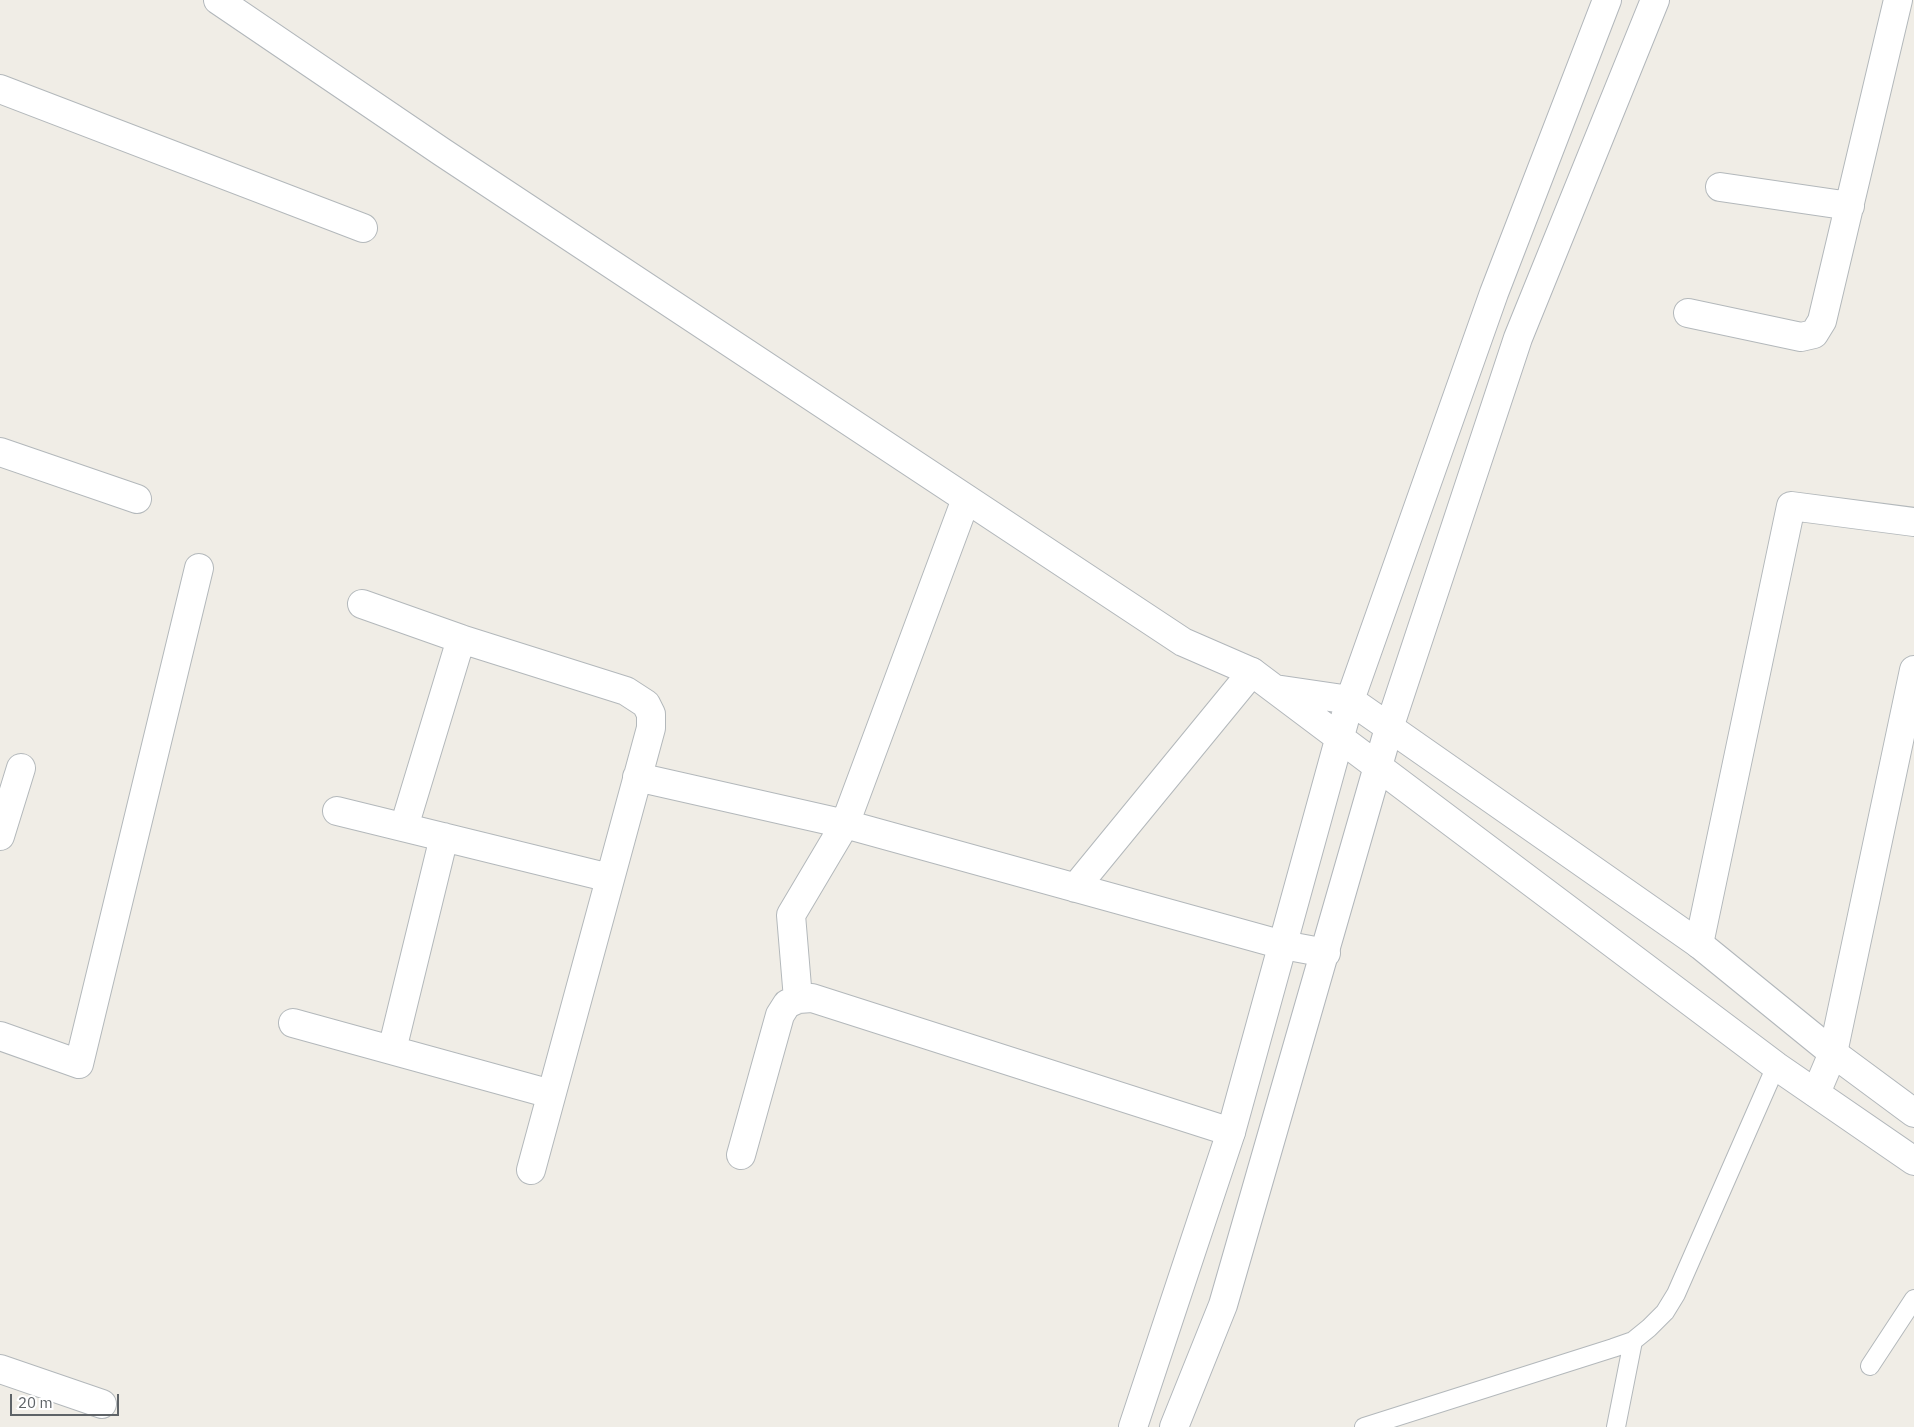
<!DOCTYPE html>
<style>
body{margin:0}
#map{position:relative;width:1914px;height:1427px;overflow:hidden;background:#f0ede6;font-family:"IBM Plex Sans",sans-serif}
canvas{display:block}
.scale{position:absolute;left:10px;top:1394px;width:109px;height:22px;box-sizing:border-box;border:2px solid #5e6367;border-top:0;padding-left:6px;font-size:15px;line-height:18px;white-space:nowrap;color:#5e6367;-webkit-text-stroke:4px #fff;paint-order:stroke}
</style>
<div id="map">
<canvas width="1914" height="1427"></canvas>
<div class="scale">20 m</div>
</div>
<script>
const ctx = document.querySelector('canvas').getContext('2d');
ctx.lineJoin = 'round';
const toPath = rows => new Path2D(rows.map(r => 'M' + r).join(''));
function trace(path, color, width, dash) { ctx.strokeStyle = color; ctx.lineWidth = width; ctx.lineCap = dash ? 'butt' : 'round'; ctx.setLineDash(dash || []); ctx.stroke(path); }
const lane = toPath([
 [1870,1366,1914,1299],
 [1364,1427,1613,1348,1633,1341,1649,1328,1665,1312,1676,1294,1776,1066],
 [1616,1427,1633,1341]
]);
const street = toPath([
 [0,89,363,228],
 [1720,187,1850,206],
 [1688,313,1801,337,1814,334,1822,321,1898,0],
 [0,452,137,499],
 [362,604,461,639,626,691,646,704,651,714,651,728,531,1170],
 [637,777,845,824,1283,945,1326,953],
 [337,811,610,878],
 [404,827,461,639],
 [0,836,21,768],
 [1075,888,1252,672],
 [1699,944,1791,506,1914,522],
 [798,999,791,915,845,824,966,499],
 [293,1023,551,1094],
 [0,1036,79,1064,199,568],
 [392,1050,444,837],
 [1816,1093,1833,1053,1914,670],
 [741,1155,780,1015,787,1004,798,999,812,998,1231,1132],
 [0,1369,102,1404]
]);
const secondary = toPath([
 [218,0,442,152,1183,642,1252,672,1776,1066,1914,1161],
 [1275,689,1350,700,1699,944,1833,1053,1914,1113],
 [1133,1427,1231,1132,1350,700,1494,293,1607,0],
 [1174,1427,1223,1305,1389,728,1518,338,1655,0]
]);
trace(lane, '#b3b8bb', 20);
trace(street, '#b3b8bb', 30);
trace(secondary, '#b2b7bb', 30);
trace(lane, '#fff', 18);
trace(street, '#fff', 28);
trace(secondary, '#fff', 28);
</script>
